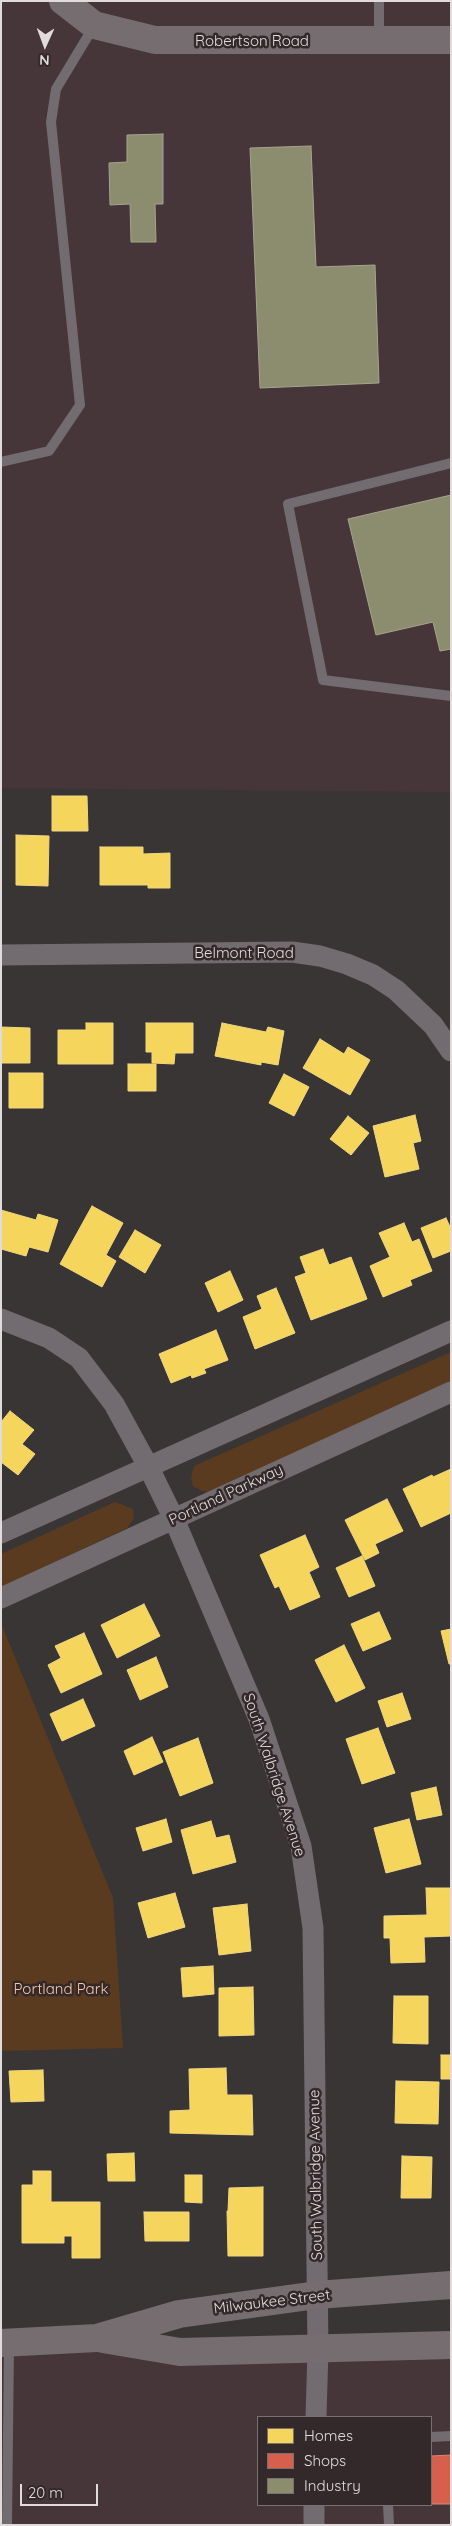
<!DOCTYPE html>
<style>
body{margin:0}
#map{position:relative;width:452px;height:2526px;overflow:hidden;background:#3a3535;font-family:Quicksand,sans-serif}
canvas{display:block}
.frame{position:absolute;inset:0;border:2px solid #e2dbdc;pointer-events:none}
.legend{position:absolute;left:257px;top:2416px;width:175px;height:90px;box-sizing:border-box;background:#33282a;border:1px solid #797071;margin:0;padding:6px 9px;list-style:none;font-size:15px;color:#e2dbdc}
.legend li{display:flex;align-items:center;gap:10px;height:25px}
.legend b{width:25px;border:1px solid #797071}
.north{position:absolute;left:20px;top:20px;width:50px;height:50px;-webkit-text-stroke:4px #33282a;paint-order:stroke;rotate:182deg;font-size:14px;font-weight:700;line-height:20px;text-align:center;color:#e2dbdc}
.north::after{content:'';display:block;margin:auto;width:18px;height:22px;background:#e2dbdc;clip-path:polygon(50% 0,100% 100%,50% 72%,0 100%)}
.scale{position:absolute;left:20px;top:2484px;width:78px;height:22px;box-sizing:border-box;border:2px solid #e2dbdc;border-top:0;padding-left:6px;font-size:15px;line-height:18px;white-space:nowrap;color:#e2dbdc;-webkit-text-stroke:4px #33282a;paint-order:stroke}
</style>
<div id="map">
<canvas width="452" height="2526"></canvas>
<div class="frame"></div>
<ul class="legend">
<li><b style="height:14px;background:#f6d55c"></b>Homes</li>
<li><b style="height:14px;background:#d6604d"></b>Shops</li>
<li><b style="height:14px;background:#8c8c6e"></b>Industry</li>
</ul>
<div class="north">N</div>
<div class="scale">20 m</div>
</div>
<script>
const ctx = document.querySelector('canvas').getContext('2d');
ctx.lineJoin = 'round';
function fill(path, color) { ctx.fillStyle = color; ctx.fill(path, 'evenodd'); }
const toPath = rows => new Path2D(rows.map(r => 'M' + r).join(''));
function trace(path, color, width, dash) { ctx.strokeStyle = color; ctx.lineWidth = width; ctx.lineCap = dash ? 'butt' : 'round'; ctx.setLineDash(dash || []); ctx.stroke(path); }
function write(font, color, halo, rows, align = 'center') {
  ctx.font = font + ' Quicksand,sans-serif'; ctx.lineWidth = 5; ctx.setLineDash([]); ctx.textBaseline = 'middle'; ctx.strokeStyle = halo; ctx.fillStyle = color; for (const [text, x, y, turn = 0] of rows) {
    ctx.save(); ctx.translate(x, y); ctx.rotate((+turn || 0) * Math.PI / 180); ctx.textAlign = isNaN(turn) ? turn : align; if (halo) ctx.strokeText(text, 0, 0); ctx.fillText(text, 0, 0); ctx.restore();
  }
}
fill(toPath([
 [1,1,451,1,451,792,1,788],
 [1,2343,451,2345,451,2525,1,2525],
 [258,2417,431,2417,431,2505,258,2505]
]), '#463639');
fill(toPath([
 [451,1352,451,1383,210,1492,202,1491,193,1486,191,1478,194,1466],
 [115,1502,133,1509,134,1518,127,1528,1,1587,1,1554],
 [1,1623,113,1898,123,2048,1,2051]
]), '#5a3b1f');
const homes = toPath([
 [52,796,87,796,88,831,52,831,52,796],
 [16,835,49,836,48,886,16,885,16,835],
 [100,847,143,847,143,854,170,853,170,888,148,888,148,885,100,885,100,847],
 [86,1023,113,1023,113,1064,58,1064,58,1030,86,1030,86,1023],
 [146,1023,193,1023,193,1053,175,1053,174,1064,152,1063,152,1052,146,1052,146,1023],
 [222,1023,266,1032,268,1027,284,1031,278,1065,261,1062,261,1065,215,1056,222,1023],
 [1,1027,30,1028,30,1063,1,1063,1,1027],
 [320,1039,344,1054,348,1047,370,1060,350,1095,303,1068,320,1039],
 [128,1064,156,1064,156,1091,128,1091,128,1064],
 [9,1073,43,1073,43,1108,9,1108,9,1073],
 [284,1074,309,1087,294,1116,269,1103,284,1074],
 [415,1115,421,1141,413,1143,419,1169,385,1177,373,1126,415,1115],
 [348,1116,369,1133,351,1155,330,1139,348,1116],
 [92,1206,123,1223,106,1255,116,1261,102,1287,60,1264,92,1206],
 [1,1210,36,1220,38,1214,58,1220,48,1252,29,1247,26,1256,1,1249,1,1210],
 [446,1218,451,1229,451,1251,433,1258,421,1228,446,1218],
 [404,1223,412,1242,419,1239,432,1271,410,1280,412,1285,383,1297,370,1266,390,1257,379,1233,404,1223],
 [135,1230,161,1245,145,1273,119,1257,135,1230],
 [323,1249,329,1265,351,1257,367,1299,311,1320,295,1277,306,1273,300,1257,323,1249],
 [230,1271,243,1300,218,1312,205,1283,230,1271],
 [276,1288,295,1333,255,1349,243,1317,262,1309,257,1296,276,1288],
 [216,1330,228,1360,204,1369,206,1373,192,1378,191,1375,171,1383,159,1354,216,1330],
 [10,1411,34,1430,22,1444,35,1454,18,1475,1,1462,1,1422,10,1411],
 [451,1469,451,1513,421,1527,403,1489,432,1475,433,1477,451,1469],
 [387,1499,403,1531,375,1544,379,1553,365,1560,345,1520,387,1499],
 [305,1535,319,1567,309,1572,320,1597,290,1610,279,1586,275,1588,260,1555,305,1535],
 [362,1556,375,1586,349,1597,336,1568,362,1556],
 [144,1604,160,1636,117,1658,101,1625,144,1604],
 [379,1612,391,1639,363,1651,351,1624,379,1612],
 [451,1629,451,1664,449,1664,441,1631,451,1629],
 [84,1633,102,1674,61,1693,48,1665,61,1658,55,1646,84,1633],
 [344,1645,365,1688,336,1702,315,1660,344,1645],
 [156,1657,168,1687,140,1700,127,1670,156,1657],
 [402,1693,411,1719,387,1727,378,1701,402,1693],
 [83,1699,95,1726,62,1741,50,1714,83,1699],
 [378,1728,395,1773,362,1784,346,1739,378,1728],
 [152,1737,163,1762,134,1775,124,1751,152,1737],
 [198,1738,213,1783,180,1796,163,1752,198,1738],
 [436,1787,442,1815,417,1820,411,1793,436,1787],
 [166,1819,172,1842,143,1851,136,1828,166,1819],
 [409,1819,421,1864,386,1873,374,1828,409,1819],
 [211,1821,216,1838,229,1835,236,1862,193,1874,181,1830,211,1821],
 [426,1888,451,1888,451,1936,424,1937,425,1962,391,1963,390,1938,384,1938,384,1916,427,1915,426,1888],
 [175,1893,185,1927,148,1938,138,1903,175,1893],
 [247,1904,251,1951,219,1955,213,1908,247,1904],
 [213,1966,214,1994,183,1997,181,1968,213,1966],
 [253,1987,254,2035,219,2036,219,1988,253,1987],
 [394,1996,428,1996,428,2044,393,2043,394,1996],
 [441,2055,451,2055,451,2079,441,2079,441,2055],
 [226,2068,227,2095,252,2095,253,2135,170,2133,170,2111,190,2110,189,2069,226,2068],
 [43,2070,44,2101,11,2102,9,2071,43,2070],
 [396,2081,439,2082,438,2124,395,2123,396,2081],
 [134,2153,135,2181,108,2181,107,2154,134,2153],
 [402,2156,432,2157,431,2198,401,2198,402,2156],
 [33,2171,51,2171,51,2202,100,2202,100,2258,72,2258,72,2236,64,2236,64,2243,22,2243,22,2185,33,2185,33,2171],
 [185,2175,202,2175,202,2203,185,2202,185,2175],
 [263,2187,263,2256,228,2256,227,2211,228,2211,229,2188,263,2187],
 [144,2212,189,2212,189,2241,145,2241,144,2212]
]);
fill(homes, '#f6d55c');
trace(homes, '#f0d782', 1);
const shops = toPath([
 [451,2455,451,2504,431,2504,431,2456,451,2455]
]);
fill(shops, '#d6604d');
trace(shops, '#da8578', 1);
const industry = toPath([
 [163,134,163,204,155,204,156,242,131,242,130,204,110,205,109,163,127,162,127,135,163,134],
 [311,146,316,267,375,265,379,383,260,388,250,148,311,146],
 [451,495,451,649,440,651,433,622,376,635,348,519,451,495]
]);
fill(industry, '#8c8c6e');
trace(industry, '#a6a48f', 1);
trace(toPath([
 [379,1,379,40],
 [1,462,49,451,80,405,51,122,56,89,94,26],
 [451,463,288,504,323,680,451,696],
 [431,2437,451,2436],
 [388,2505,389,2525],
 [7,2525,9,2343]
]), '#726b70', 10);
trace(toPath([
 [1,955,292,952,320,956,347,964,373,975,396,990,433,1025,451,1051],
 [1,1319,49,1338,79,1358,114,1404,148,1466,174,1519,259,1719,301,1846,313,1928,318,2350,316,2417],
 [1,1533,451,1331],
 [1,1598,451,1392],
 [314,2525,314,2505]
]), '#726b70', 21);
trace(toPath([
 [63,1,94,25,155,40,451,40],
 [103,2339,180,2352,451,2345],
 [1,2343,97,2338,179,2314,317,2295,451,2285]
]), '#766d71', 28);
write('15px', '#e2dbdc', '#33282a', [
 ["Robertson Road",252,41],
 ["Belmont Road",244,953],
 ["Portland Parkway",226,1495,-25],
 ["South Walbridge Avenue",274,1775,72],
 ["South Walbridge Avenue",316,2175,-91],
 ["Milwaukee Street",272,2302,-7]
]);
write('15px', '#fccaa0', '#33282a', [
 ["Portland Park",61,1989]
]);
</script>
